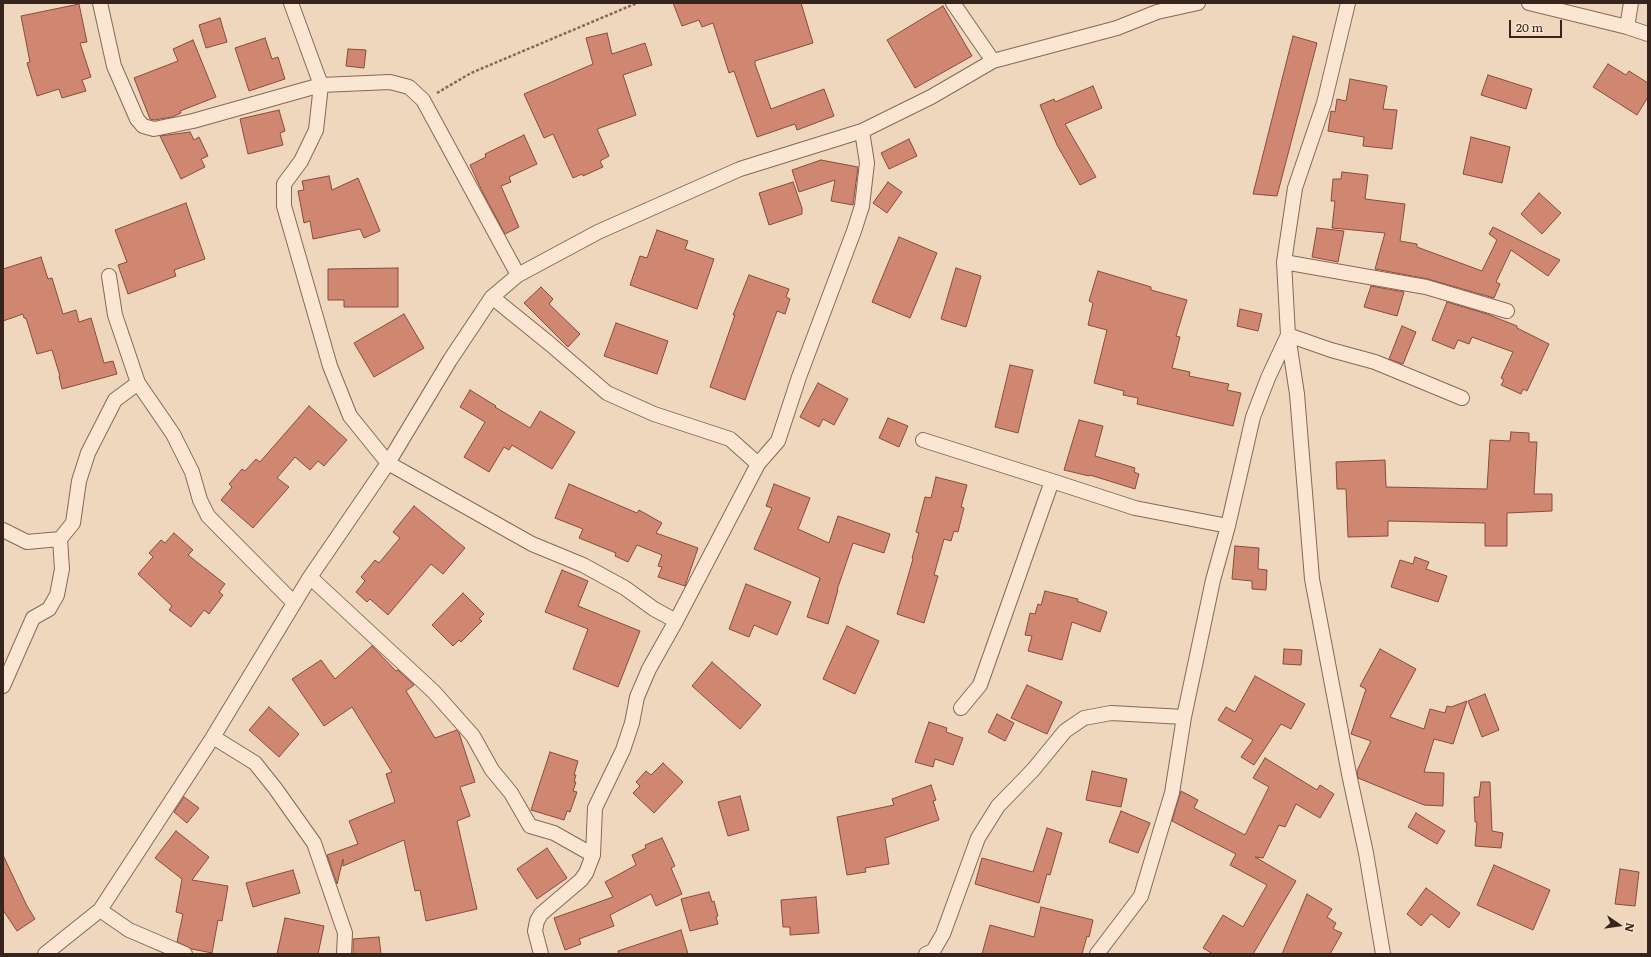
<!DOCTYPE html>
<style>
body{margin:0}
#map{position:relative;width:1651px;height:957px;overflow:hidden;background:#efd7be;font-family:Literata,serif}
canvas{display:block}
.frame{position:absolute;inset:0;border:4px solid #37241c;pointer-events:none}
.north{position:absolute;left:1599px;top:905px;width:40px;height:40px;-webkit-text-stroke:3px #f7e3ce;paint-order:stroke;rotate:103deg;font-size:11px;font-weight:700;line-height:16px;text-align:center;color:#37241c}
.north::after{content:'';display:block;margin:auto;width:14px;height:18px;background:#37241c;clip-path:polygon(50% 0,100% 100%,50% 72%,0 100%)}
.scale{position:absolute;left:1509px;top:20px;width:53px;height:18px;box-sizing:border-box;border:2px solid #37241c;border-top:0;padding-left:5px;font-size:12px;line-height:14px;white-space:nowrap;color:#37241c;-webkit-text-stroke:3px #f7e3ce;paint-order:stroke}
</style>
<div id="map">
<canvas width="1651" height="957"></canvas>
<div class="frame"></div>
<div class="north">N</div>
<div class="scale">20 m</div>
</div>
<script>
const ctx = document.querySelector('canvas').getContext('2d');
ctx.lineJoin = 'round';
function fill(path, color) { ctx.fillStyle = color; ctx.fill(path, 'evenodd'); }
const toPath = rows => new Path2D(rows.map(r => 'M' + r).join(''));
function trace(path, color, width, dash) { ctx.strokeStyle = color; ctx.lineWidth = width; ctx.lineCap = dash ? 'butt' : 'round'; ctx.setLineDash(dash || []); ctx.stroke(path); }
const building = toPath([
 [673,3,801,3,813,43,755,61,755,64,771,109,824,89,834,116,797,130,795,124,757,137,734,71,729,73,713,23,702,27,699,20,682,26,673,3],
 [79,4,87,42,80,43,91,77,82,80,86,91,62,98,59,89,37,96,27,63,30,62,21,16,79,4],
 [943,6,972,56,915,88,887,40,943,6],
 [220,18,227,42,206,48,199,25,220,18],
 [607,33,612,54,645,43,652,65,623,75,636,115,597,129,609,156,600,161,603,167,583,176,582,174,573,178,553,134,544,138,524,94,593,64,586,38,607,33],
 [1293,36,1317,43,1277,196,1253,194,1293,36],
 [265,38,272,59,278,57,285,79,249,91,235,48,265,38],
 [193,40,216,97,180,111,181,113,172,117,154,120,150,119,134,78,178,61,173,49,193,40],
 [348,49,366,50,364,68,346,66,348,49],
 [1608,64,1626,75,1629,71,1648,83,1648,97,1637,115,1593,87,1608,64],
 [1488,75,1532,89,1526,109,1481,95,1488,75],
 [1350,79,1387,86,1383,109,1397,110,1392,149,1363,146,1364,137,1328,131,1331,111,1335,112,1337,99,1346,101,1350,79],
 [1093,86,1102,108,1065,124,1096,177,1080,185,1057,145,1040,105,1054,99,1055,102,1093,86],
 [279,110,285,131,280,133,283,145,248,154,240,119,279,110],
 [190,132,194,140,199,137,208,156,201,159,205,167,181,179,160,136,190,132],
 [524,135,537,164,509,177,511,182,501,186,519,227,505,234,482,191,470,165,486,157,485,154,524,135],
 [1471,137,1510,147,1502,183,1463,174,1471,137],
 [909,139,917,156,889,169,881,153,909,139],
 [821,160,858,167,853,205,831,201,835,180,799,192,792,170,821,160],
 [1342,172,1368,175,1365,199,1405,204,1400,241,1417,244,1417,247,1482,271,1497,240,1489,234,1493,227,1560,260,1548,276,1511,250,1496,282,1500,284,1494,298,1428,279,1375,269,1385,233,1332,228,1335,201,1331,201,1333,179,1341,179,1342,172],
 [329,176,332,190,358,178,380,231,364,238,360,229,313,239,310,221,304,223,298,191,304,190,302,181,329,176],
 [793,182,802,208,802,214,769,225,759,193,793,182],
 [888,182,902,192,887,213,873,203,888,182],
 [1539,193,1561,213,1542,234,1521,214,1539,193],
 [186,203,205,259,174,270,176,276,128,294,118,265,127,262,115,230,186,203],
 [1317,228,1344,231,1338,262,1312,257,1317,228],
 [657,230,688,241,685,249,714,259,697,309,630,285,640,256,647,258,657,230],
 [899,237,937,253,910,318,872,302,899,237],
 [41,257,48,279,52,278,63,314,76,310,79,322,91,318,104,363,113,361,117,374,62,389,59,376,60,376,52,350,37,354,26,318,24,318,23,314,3,321,3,269,41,257],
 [398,268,398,307,344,307,344,300,328,300,328,269,398,268],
 [956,268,981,276,966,327,941,319,956,268],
 [1098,271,1151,287,1151,290,1187,300,1176,336,1180,337,1172,368,1190,372,1189,376,1229,384,1227,390,1241,393,1233,426,1137,404,1138,398,1123,395,1124,391,1094,383,1107,330,1088,325,1093,303,1089,301,1098,271],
 [749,275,789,289,786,297,790,299,785,314,777,311,745,400,710,387,735,315,733,315,749,275],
 [1371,286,1404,292,1397,316,1364,307,1371,286],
 [541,287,553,299,549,304,580,334,568,347,524,303,541,287],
 [1447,302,1487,314,1517,326,1517,328,1549,344,1527,391,1523,389,1521,394,1501,385,1504,380,1501,378,1513,352,1472,337,1469,344,1458,340,1454,349,1432,340,1447,302],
 [1240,309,1262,314,1258,331,1237,326,1240,309],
 [404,314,424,348,374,377,354,343,404,314],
 [616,323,668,341,657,374,604,356,616,323],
 [1402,326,1416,332,1403,364,1389,359,1402,326],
 [1010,365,1033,370,1018,433,995,427,1010,365],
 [818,383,848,399,834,425,823,419,819,427,800,417,818,383],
 [470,390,496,406,495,407,530,428,540,411,575,432,552,469,512,445,509,450,504,447,489,472,464,457,485,422,460,407,470,390],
 [309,406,347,440,324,466,318,461,310,470,295,457,277,478,289,487,253,528,221,500,232,487,229,484,242,469,245,471,256,459,260,462,309,406],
 [888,418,908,426,899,447,879,438,888,418],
 [1079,420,1103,426,1095,456,1135,468,1134,472,1139,474,1135,489,1090,475,1089,476,1064,470,1079,420],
 [1511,432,1529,433,1529,442,1537,442,1534,494,1552,494,1552,511,1507,513,1507,546,1485,546,1485,523,1388,521,1388,536,1348,537,1346,489,1337,489,1336,462,1385,460,1386,487,1487,489,1490,440,1510,441,1511,432],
 [936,477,967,485,961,507,964,508,958,532,954,531,951,541,944,539,934,575,938,576,924,623,897,614,913,559,912,558,919,533,916,532,925,497,931,498,936,477],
 [569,484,637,513,639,510,662,523,656,533,698,548,685,586,658,577,662,567,658,566,662,555,637,545,628,562,615,556,616,553,579,538,583,529,555,518,569,484],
 [774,484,810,498,798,529,829,543,838,516,890,534,884,553,853,543,837,590,838,590,828,624,807,617,820,578,754,549,772,508,766,506,774,484],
 [414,506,465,548,443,574,431,564,388,615,370,599,367,602,356,592,365,581,361,577,375,560,379,563,400,538,393,532,414,506],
 [174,533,193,550,188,555,225,584,219,592,223,595,209,614,204,610,191,627,169,610,172,606,138,574,153,557,149,553,161,540,165,543,174,533],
 [1235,546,1259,548,1258,569,1267,570,1266,590,1252,589,1252,581,1232,579,1235,546],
 [1415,557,1429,562,1426,569,1447,576,1438,602,1391,587,1400,560,1413,564,1415,557],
 [562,570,588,581,578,606,640,631,618,687,573,669,588,629,545,612,562,570],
 [746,584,791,602,777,635,754,625,749,637,729,629,746,584],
 [1045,591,1078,599,1077,601,1107,612,1100,632,1072,622,1062,660,1028,651,1032,636,1025,635,1030,613,1035,614,1038,604,1041,605,1045,591],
 [463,593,484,614,479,619,482,621,461,642,459,640,453,646,432,625,463,593],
 [847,626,879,641,855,694,823,679,847,626],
 [372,646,396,671,398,670,414,685,406,691,435,738,457,730,459,733,475,782,460,787,470,816,457,821,477,909,426,921,420,890,415,891,404,840,343,866,343,859,337,884,327,855,358,844,349,821,395,802,386,774,392,772,352,707,324,726,292,679,321,660,335,679,372,646],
 [1284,649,1302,650,1301,665,1283,664,1284,649],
 [1380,649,1416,669,1390,717,1424,729,1430,709,1445,713,1447,706,1451,707,1467,701,1453,744,1434,739,1424,772,1444,773,1443,806,1424,805,1358,778,1357,771,1371,741,1351,734,1366,689,1360,686,1380,649],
 [712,662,761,705,740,729,692,686,712,662],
 [1255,676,1305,704,1291,729,1281,724,1254,765,1241,757,1253,740,1218,720,1226,707,1235,712,1255,676],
 [1027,685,1062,702,1047,734,1011,718,1027,685],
 [1485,694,1499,730,1482,737,1468,701,1485,694],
 [269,707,299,734,279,757,249,730,269,707],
 [997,714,1014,723,1005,741,988,732,997,714],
 [929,722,947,728,946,732,963,738,953,765,935,759,933,767,915,762,929,722],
 [550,752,578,761,574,775,576,775,574,782,576,782,573,791,577,792,570,812,567,811,564,820,531,810,550,752],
 [1265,758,1317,790,1320,785,1334,794,1320,818,1296,804,1285,827,1279,825,1263,858,1255,857,1296,881,1253,954,1213,954,1203,948,1223,915,1243,927,1267,885,1230,865,1236,854,1172,821,1181,791,1198,800,1194,808,1245,835,1269,787,1253,778,1265,758],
 [663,763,683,782,654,813,633,793,640,786,636,782,646,771,651,775,663,763],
 [1092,771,1127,779,1121,807,1086,800,1092,771],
 [1481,782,1490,782,1492,831,1503,833,1501,848,1475,846,1477,822,1475,822,1474,797,1479,797,1481,782],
 [931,785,936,800,933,801,939,820,885,838,889,864,865,868,866,872,847,875,837,817,894,805,892,799,931,785],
 [740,796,749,830,728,836,718,802,740,796],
 [184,797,199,808,187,823,174,812,184,797],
 [1121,811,1150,823,1138,853,1109,842,1121,811],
 [1416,813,1445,831,1437,844,1408,827,1416,813],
 [1047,828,1062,833,1050,875,1047,874,1039,903,975,884,982,858,1033,872,1047,828],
 [176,831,209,857,192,880,228,886,222,921,218,920,212,953,192,949,177,942,183,914,176,912,182,879,155,858,176,831],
 [662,838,675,866,671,868,682,894,656,906,651,894,610,915,614,926,579,939,581,944,565,950,554,918,613,897,605,882,636,865,632,855,646,848,645,845,662,838],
 [547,848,567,878,537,899,517,869,547,848],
 [3,855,27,906,35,919,17,931,3,910,3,855],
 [1494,865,1550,890,1533,930,1477,905,1494,865],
 [1620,869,1639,872,1635,906,1615,904,1620,869],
 [293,870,300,893,253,907,246,883,293,870],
 [1426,888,1460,913,1449,928,1431,914,1421,926,1407,914,1426,888],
 [709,892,712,902,714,901,718,916,716,917,718,924,690,931,681,899,709,892],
 [1307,894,1332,909,1327,917,1336,923,1333,929,1342,933,1330,954,1282,954,1307,894],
 [816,897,819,933,790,935,790,927,783,927,781,900,816,897],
 [1041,907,1093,920,1089,937,1087,936,1082,954,982,954,990,925,1034,937,1041,907],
 [285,918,324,926,318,954,277,954,285,918],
 [681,930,688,954,619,954,618,951,681,930],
 [379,937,381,954,353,954,353,939,379,937]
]);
fill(building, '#cf8772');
trace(building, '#894b3b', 1);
const street = toPath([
 [100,3,114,66,137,119,143,126,154,129,193,121,321,85,390,82,409,87,423,100,518,275],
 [291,3,321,85,316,130,301,161,284,184,284,206,330,366,350,416,388,463,532,544,583,565,625,588,654,609,676,621,649,669,637,697,632,723,623,750,595,808,593,855,586,873,581,880,541,914,537,921,535,931,541,954],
 [953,3,993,61],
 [1348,3,1324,103,1295,188,1284,262,1288,335,1297,394,1312,579,1349,774,1366,853,1383,954],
 [1529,3,1627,27,1648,34],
 [1627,27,1631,3],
 [1284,262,1426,287,1507,311],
 [109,276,115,315,138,383,173,434,192,472,200,500,208,516,294,603],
 [492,297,550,344,607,393,654,414,730,439,758,464],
 [923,440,1052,481],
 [3,530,27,542,60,539],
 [310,577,434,692,473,736,492,770,511,793,530,826,554,833,593,855],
 [676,621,758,464,778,441,799,377,854,231,862,206,867,163,862,131],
 [3,686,33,618,49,609,57,595,62,569,60,539,73,523,79,481,88,453,115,400,138,383],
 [961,708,980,685,1052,481,1135,508,1228,526],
 [213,737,255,763,275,788,314,843,345,933,344,954],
 [100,910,129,930,185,954],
 [45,954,100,910,213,737,310,577,388,463,450,360,492,297,518,275,598,232,740,169,862,131,931,97,993,61,1117,28,1157,12,1198,3],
 [926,954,933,951,943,934,978,838,998,806,1033,770,1065,731,1084,718,1111,713,1184,717],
 [1097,954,1141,896,1161,829,1172,793,1184,717,1213,580,1228,526,1253,417,1268,378,1288,335,1331,350,1375,362,1462,398]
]);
trace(street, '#896756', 16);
trace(toPath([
 [437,93,471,73,637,3]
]), '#896756', 2.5, [3, 2]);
trace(street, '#fae6d2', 14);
</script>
